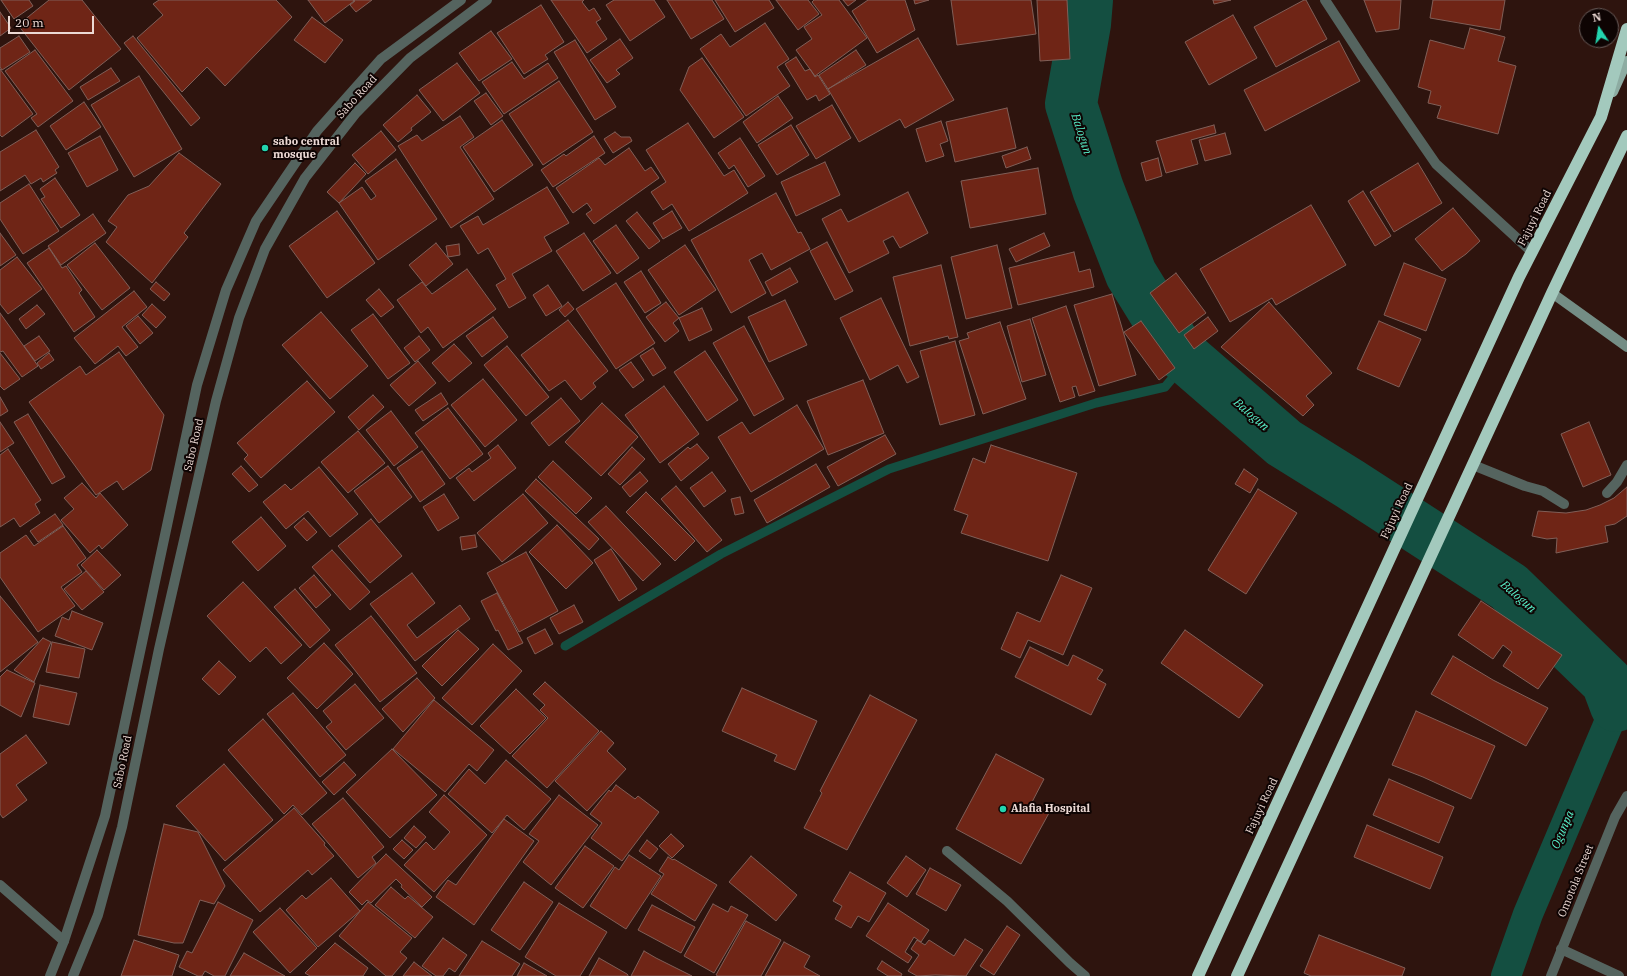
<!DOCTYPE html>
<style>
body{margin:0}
#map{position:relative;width:1627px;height:976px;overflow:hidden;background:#2e140e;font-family:"IBM Plex Serif",serif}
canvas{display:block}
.north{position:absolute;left:1579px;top:8px;width:40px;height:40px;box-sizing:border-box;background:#0e0403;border:1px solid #675957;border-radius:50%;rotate:348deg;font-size:11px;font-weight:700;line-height:16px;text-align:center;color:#ecd9d4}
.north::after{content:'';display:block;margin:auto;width:14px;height:18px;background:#23d5af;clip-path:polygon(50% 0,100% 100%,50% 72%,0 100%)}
.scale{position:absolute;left:8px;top:16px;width:86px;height:18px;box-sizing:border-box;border:2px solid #ecd9d4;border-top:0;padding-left:5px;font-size:12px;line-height:14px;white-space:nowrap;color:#ecd9d4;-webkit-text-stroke:3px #0e0403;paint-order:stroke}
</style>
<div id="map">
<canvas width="1627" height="976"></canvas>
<div class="north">N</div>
<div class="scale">20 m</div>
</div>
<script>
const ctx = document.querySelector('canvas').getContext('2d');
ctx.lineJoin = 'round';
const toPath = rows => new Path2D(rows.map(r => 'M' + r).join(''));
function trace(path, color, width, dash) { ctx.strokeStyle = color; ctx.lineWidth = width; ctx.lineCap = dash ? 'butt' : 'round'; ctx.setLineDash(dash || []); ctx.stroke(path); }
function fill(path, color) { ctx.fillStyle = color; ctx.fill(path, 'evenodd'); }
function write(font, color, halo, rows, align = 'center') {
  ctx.font = font + ' "IBM Plex Serif",serif'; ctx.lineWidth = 4; ctx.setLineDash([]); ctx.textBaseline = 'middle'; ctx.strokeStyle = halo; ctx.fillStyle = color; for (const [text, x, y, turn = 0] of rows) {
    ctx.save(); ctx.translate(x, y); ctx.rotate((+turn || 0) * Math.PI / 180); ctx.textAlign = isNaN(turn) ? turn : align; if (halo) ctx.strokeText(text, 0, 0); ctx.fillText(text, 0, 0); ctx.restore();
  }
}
trace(toPath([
 [565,646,721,554,889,469,1096,403,1165,387,1188,360]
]), '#144f41', 9);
trace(toPath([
 [1506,976,1528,914,1616,706,1627,687]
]), '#144f41', 30);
trace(toPath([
 [1087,0,1085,24,1071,104,1098,189,1131,274,1179,352,1284,443,1350,484,1509,587,1607,682,1616,706]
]), '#144f41', 52);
const building = toPath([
 [1,0,29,0,33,6,14,19,1,0],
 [49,0,82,0,121,49,69,90,18,25,49,0],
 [159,0,276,0,292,17,225,86,207,67,182,92,137,38,163,15,153,4,159,0],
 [308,0,353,0,354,1,325,23,308,0],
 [354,0,372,0,356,12,350,5,355,1,354,0],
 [551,0,584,0,582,2,589,11,594,8,601,19,596,22,607,39,587,53,551,0],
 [614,0,654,0,665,17,630,41,606,5,614,0],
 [667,0,712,0,724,19,691,39,667,0],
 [715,0,769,0,774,8,735,32,715,0],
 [776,0,808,0,819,14,798,30,776,0],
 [814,0,839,0,867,38,815,76,796,50,812,39,804,27,822,15,812,2,814,0],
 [843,0,856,0,848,6,843,0],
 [868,0,905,0,915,30,877,53,852,11,868,0],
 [914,0,929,0,915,4,914,0],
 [951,0,1031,0,1036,34,957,45,951,0],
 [1037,0,1067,0,1070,59,1040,61,1037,0],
 [1213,0,1231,0,1214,4,1213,0],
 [1304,0,1306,0,1327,39,1276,67,1254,27,1304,0],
 [1364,0,1401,0,1399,29,1376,32,1364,0],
 [1433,0,1505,0,1500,30,1430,18,1433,0],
 [541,5,564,42,545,55,548,59,524,74,497,33,541,5],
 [0,12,11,28,0,36,0,12],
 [1233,15,1257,58,1209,85,1185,42,1233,15],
 [312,17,343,40,325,63,294,40,312,17],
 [765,23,789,59,777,67,790,86,746,116,700,49,721,34,730,47,765,23],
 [1470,28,1505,37,1498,61,1516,66,1498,134,1437,118,1441,106,1428,103,1431,91,1418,87,1430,40,1464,49,1470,28],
 [491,31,512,59,479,81,459,53,491,31],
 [19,36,30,52,2,70,0,67,0,48,19,36],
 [133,36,200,118,191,126,124,43,133,36],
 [918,38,954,100,905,128,900,119,859,142,828,89,918,38],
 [620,39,633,58,616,70,620,74,607,83,590,60,620,39],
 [575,40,616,107,595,120,554,52,575,40],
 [1339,41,1360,81,1265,131,1244,90,1339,41],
 [35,50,73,101,38,127,31,118,37,114,5,71,35,50],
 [856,50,866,65,828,89,819,75,856,50],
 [796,57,805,71,810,69,815,77,818,75,830,94,819,101,816,95,807,100,785,64,796,57],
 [702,58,744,117,714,138,680,90,689,67,702,58],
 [512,62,524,79,548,63,558,78,504,114,482,82,512,62],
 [457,63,480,93,443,121,419,90,457,63],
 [111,68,120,81,88,100,80,87,111,68],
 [0,69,33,114,2,137,0,135,0,69],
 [139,76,182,149,134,177,91,105,139,76],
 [559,81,593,132,543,165,509,114,559,81],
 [486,93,503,116,491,125,474,101,486,93],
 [417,95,431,112,411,128,412,130,398,142,383,125,417,95],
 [778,96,793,118,757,143,743,122,778,96],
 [84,102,101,127,66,150,50,126,84,102],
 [832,105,851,138,816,159,796,126,832,105],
 [1007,108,1016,148,955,162,946,122,1007,108],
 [460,116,474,137,460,147,494,199,451,228,398,146,417,135,422,141,460,116],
 [502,120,533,165,494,192,463,147,502,120],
 [941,121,948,141,940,144,944,156,926,162,916,129,941,121],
 [688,123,724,176,734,170,748,193,689,231,672,204,663,210,651,192,666,182,646,150,688,123],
 [791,125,809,155,777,175,758,145,791,125],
 [1214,125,1216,133,1191,140,1198,164,1166,173,1156,141,1214,125],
 [36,130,59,167,55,170,57,173,43,182,41,178,31,184,25,175,0,191,0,152,36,130],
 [381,131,396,150,368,174,352,155,381,131],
 [615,132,621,137,630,137,632,141,613,153,604,139,615,132],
 [1225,133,1231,154,1205,161,1199,140,1225,133],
 [100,136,118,170,87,187,68,153,100,136],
 [594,136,605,153,553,187,541,170,564,154,566,156,594,136],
 [740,138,765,176,748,187,734,165,729,169,718,153,740,138],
 [1027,147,1031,159,1006,168,1002,156,1027,147],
 [629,148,645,171,651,167,659,178,594,224,586,214,592,210,587,203,573,213,556,188,599,158,605,165,629,148],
 [179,153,221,184,184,233,188,237,152,283,106,242,117,227,108,221,128,195,149,186,179,153],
 [1158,158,1162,176,1146,181,1141,163,1158,158],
 [396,159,437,219,378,260,339,203,362,187,371,200,376,196,365,181,396,159],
 [825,162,840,195,796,216,781,182,825,162],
 [355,163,366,174,339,203,327,192,355,163],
 [1418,163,1442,203,1394,232,1370,192,1418,163],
 [1038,168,1046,214,970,228,961,181,1038,168],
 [55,178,80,215,61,228,41,199,45,197,40,189,55,178],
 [29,184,59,231,23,254,0,219,0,203,29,184],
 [547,187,569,223,544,237,552,251,512,274,526,298,509,308,496,285,506,279,488,248,478,254,460,226,478,216,483,225,547,187],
 [1363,191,1391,236,1375,246,1348,201,1363,191],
 [908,192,928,233,900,248,893,236,883,241,889,253,849,273,822,219,841,209,848,222,908,192],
 [776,193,798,233,801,232,810,249,771,270,762,253,749,260,766,293,731,313,691,240,776,193],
 [1311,205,1346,265,1276,305,1272,298,1230,322,1200,269,1311,205],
 [1453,208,1480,241,1466,254,1442,271,1415,239,1453,208],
 [337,211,375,263,327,298,289,246,337,211],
 [672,211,682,228,663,239,653,223,672,211],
 [637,212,660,241,649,249,626,221,637,212],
 [93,214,106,233,61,265,48,246,93,214],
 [616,225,639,258,617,274,593,241,616,225],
 [0,233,16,255,0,266,0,233],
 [584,233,611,273,583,291,556,251,584,233],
 [1044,233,1050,246,1016,262,1009,249,1044,233],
 [827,242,853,291,835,300,810,251,827,242],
 [95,243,130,288,102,310,67,265,95,243],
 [436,243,453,264,426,286,409,265,436,243],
 [459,244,460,255,448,257,446,246,459,244],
 [685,245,716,290,679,315,648,270,685,245],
 [997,245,1012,308,966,319,951,257,997,245],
 [49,248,62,268,66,266,82,290,79,293,95,317,74,332,27,263,49,248],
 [1074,252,1079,272,1090,269,1094,287,1018,305,1009,268,1074,252],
 [17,257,42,289,8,314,0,304,0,270,17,257],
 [1404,263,1446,279,1426,331,1384,315,1404,263],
 [941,265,958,337,949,339,948,336,910,346,893,277,941,265],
 [790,268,798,282,772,296,765,282,790,268],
 [467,269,496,309,443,348,428,327,421,333,397,300,422,282,432,294,467,269],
 [641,271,661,303,645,313,624,282,641,271],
 [1176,273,1206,313,1179,333,1150,293,1176,273],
 [156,282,170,294,164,301,150,289,156,282],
 [616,283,655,343,616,369,576,309,616,283],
 [548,285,562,306,546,316,533,295,548,285],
 [379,289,394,307,381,317,366,300,379,289],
 [134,291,147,307,122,327,138,347,126,356,118,346,95,364,74,338,134,291],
 [1112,294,1136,375,1099,386,1074,305,1112,294],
 [881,298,919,377,907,383,898,365,870,380,840,318,881,298],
 [785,300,807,345,769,362,748,317,785,300],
 [568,302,574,309,565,317,559,310,568,302],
 [666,302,679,318,673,323,679,331,665,342,646,317,666,302],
 [1269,302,1332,373,1306,396,1314,405,1303,416,1221,347,1269,302],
 [152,304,166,317,156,328,142,315,152,304],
 [37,305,45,314,26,329,19,319,37,305],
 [1066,306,1095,391,1079,396,1076,386,1072,387,1075,397,1060,402,1032,318,1066,306],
 [702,308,712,330,689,341,679,318,702,308],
 [321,312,368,366,330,399,282,345,321,312],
 [0,313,38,366,22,377,3,351,0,352,0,313],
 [373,314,410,363,388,379,351,330,373,314],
 [138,316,153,333,140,344,126,326,138,316],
 [493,317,508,337,482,357,466,336,493,317],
 [1208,317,1218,331,1194,349,1184,335,1208,317],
 [1030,319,1046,375,1022,382,1007,326,1030,319],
 [568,320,608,371,593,383,596,387,581,400,565,380,549,391,521,355,568,320],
 [1141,321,1175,368,1159,380,1124,332,1141,321],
 [1379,321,1421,339,1399,387,1357,369,1379,321],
 [1000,322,1026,399,983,414,959,341,969,338,967,333,1000,322],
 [744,326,784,399,754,416,713,343,744,326],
 [39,336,50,351,35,361,24,346,39,336],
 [419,336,430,350,415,362,404,348,419,336],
 [955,341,975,415,940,425,920,351,955,341],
 [454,344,472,363,449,382,432,363,454,344],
 [507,346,549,397,526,416,484,365,507,346],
 [653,348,666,368,653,376,640,356,653,348],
 [705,351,738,400,707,421,674,372,705,351],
 [119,352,164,415,151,470,123,490,117,481,96,495,29,402,80,366,86,375,119,352],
 [0,353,20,379,4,390,0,386,0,353],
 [49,353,54,360,41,369,37,363,49,353],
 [418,361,436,383,409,406,390,385,418,361],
 [631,362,644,380,633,388,619,370,631,362],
 [483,379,517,420,485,447,451,405,483,379],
 [863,380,884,433,828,455,807,401,863,380],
 [307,381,335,412,261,478,244,459,248,455,237,443,307,381],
 [664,386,699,434,660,463,625,415,664,386],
 [441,393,448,404,423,421,415,410,441,393],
 [373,395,384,407,359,430,348,417,373,395],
 [0,397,8,411,0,416,0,397],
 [561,398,580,421,549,446,531,423,561,398],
 [602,403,638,437,601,476,565,442,602,403],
 [797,405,824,449,751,492,718,437,742,422,750,434,797,405],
 [448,408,483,454,450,479,415,433,448,408],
 [391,411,418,447,394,466,366,430,391,411],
 [28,414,65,477,52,484,14,422,28,414],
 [0,422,14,443,0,452,0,422],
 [1589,422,1611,475,1583,487,1561,434,1589,422],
 [358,431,385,463,348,493,321,462,358,431],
 [885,435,896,454,838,486,827,467,885,435],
 [697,444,709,458,681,481,668,464,688,447,690,449,697,444],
 [498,445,516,468,474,501,456,478,469,468,472,472,491,458,488,453,498,445],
 [991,445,1077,473,1048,561,961,533,968,515,954,510,973,458,985,463,991,445],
 [632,447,645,459,620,485,608,474,632,447],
 [8,449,41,500,35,504,40,513,20,527,14,518,0,527,0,455,8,449],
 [422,451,445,484,420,502,397,468,422,451],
 [553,461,592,498,576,514,538,477,553,461],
 [816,464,830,487,767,523,754,500,816,464],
 [241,466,258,485,249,492,232,474,241,466],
 [388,466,412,497,379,523,354,491,388,466],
 [319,467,358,514,330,537,308,511,286,529,263,502,285,484,291,490,319,467],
 [1244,469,1258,479,1250,493,1235,484,1244,469],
 [640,472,648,481,630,497,622,487,640,472],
 [712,472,726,491,704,507,690,488,712,472],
 [536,479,599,539,589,550,525,491,536,479],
 [82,483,96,498,100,493,128,525,102,549,99,545,90,553,61,520,74,509,64,498,82,483],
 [676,486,722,540,707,552,661,499,676,486],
 [1627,487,1627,516,1615,524,1605,526,1608,542,1556,553,1557,538,1547,539,1532,536,1538,511,1566,513,1586,510,1600,505,1614,498,1627,487],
 [1258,489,1297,513,1246,594,1208,570,1258,489],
 [646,492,695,541,675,561,626,512,646,492],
 [444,494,459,518,438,531,423,507,444,494],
 [523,494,548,523,502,562,477,533,523,494],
 [740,497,744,513,735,515,731,499,740,497],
 [606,506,661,564,643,581,588,522,606,506],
 [55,514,63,525,38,542,30,531,55,514],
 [261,517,286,546,258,571,232,542,261,517],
 [304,518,317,532,307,541,294,527,304,518],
 [371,519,402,556,370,583,338,546,371,519],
 [557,525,593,563,566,589,529,552,557,525],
 [63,526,86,558,77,565,82,572,61,587,75,606,38,632,0,577,0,553,26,535,34,546,63,526],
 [475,535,477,547,462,550,460,537,475,535],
 [611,549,637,589,619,601,594,560,611,549],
 [97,550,121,575,104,590,81,565,97,550],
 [332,550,370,592,350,610,312,567,332,550],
 [526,552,558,611,519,632,487,573,526,552],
 [86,571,104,592,82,610,64,589,86,571],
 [412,573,435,603,407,625,417,638,460,605,470,619,415,661,370,604,412,573],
 [314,575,331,595,316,608,299,588,314,575],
 [1061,575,1092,588,1063,655,1028,640,1020,658,1001,649,1017,612,1040,622,1061,575],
 [243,582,302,645,281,664,266,647,250,662,207,616,243,582],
 [295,589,330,630,310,648,274,607,295,589],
 [497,593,523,643,508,650,498,630,496,631,481,601,497,593],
 [0,596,38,642,0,672,0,596],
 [1481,601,1562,655,1538,689,1503,666,1512,652,1503,645,1493,659,1458,635,1481,601],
 [574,605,583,622,559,634,550,618,574,605],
 [72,611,103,623,92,650,55,636,62,617,69,620,72,611],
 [371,616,417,673,380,702,335,645,371,616],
 [545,629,553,644,535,654,527,638,545,629],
 [458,630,479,649,442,686,422,666,458,630],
 [1185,630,1263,685,1239,718,1161,663,1185,630],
 [43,638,51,642,34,682,14,670,43,638],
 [52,642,85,649,79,678,46,672,52,642],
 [324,643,353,674,317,709,287,678,324,643],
 [493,644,522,671,472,725,442,698,493,644],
 [1030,647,1068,666,1073,655,1103,670,1097,679,1106,684,1091,715,1015,677,1030,647],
 [1453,656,1493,680,1548,708,1526,746,1431,694,1453,656],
 [219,661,236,677,219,695,202,679,219,661],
 [7,670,35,683,21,717,0,705,0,677,7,670],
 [417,678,435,698,403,732,382,709,417,678],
 [545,682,599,731,547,788,512,756,548,718,540,710,545,705,533,694,545,682],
 [355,684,384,718,346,750,326,727,332,722,323,711,355,684],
 [40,685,77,693,69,725,33,717,40,685],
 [742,688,817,721,795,770,774,761,777,755,722,731,742,688],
 [516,689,546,718,510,754,480,726,516,689],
 [293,693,346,755,320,777,267,714,293,693],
 [870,695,917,720,847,850,804,828,822,793,820,791,870,695],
 [434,700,494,750,477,771,469,764,445,792,393,749,434,700],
 [1416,711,1495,746,1471,799,1423,777,1392,765,1416,711],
 [263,719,327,793,302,815,293,805,284,814,228,750,263,719],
 [601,731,614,743,607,751,626,769,587,811,555,781,601,731],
 [26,735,47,763,16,785,27,800,3,818,0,814,0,754,26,735],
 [392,749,437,795,390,838,346,792,392,749],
 [996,754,1044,779,1031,804,1049,813,1021,864,956,829,996,754],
 [506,760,551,799,524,830,507,815,492,833,448,794,469,769,485,784,506,760],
 [344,762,356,775,334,795,322,782,344,762],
 [224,764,273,820,225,861,176,806,224,764],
 [1389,779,1454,807,1439,843,1373,815,1389,779],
 [616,785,635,799,638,796,659,812,622,861,591,838,602,823,590,814,609,790,611,792,616,785],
 [444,795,487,835,434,892,404,865,426,842,434,850,450,832,429,812,444,795],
 [559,795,598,825,551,885,523,862,539,841,529,834,559,795],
 [343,798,384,847,372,857,376,863,358,878,312,824,343,798],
 [294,808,325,843,324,845,334,856,312,875,308,870,260,912,223,870,294,808],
 [504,819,534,841,474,925,436,897,448,880,456,885,504,819],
 [164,824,198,832,225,886,214,904,200,900,183,943,174,943,138,935,164,824],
 [1367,825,1443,857,1430,889,1354,857,1367,825],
 [414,826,426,837,416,848,404,838,414,826],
 [671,834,684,846,672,858,659,846,671,834],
 [402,840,413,850,404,859,393,849,402,840],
 [647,840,658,849,650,859,639,851,647,840],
 [585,846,614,866,583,908,555,888,585,846],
 [386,854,432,897,422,907,401,887,402,885,396,879,371,903,367,900,362,905,349,892,386,854],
 [629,855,661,876,626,929,590,906,615,867,619,870,629,855],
 [751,856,797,895,776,921,729,882,751,856],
 [906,856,926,870,907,897,887,883,906,856],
 [668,857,673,860,674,859,717,885,695,921,651,894,664,874,659,871,668,857],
 [930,868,961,885,946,911,916,894,930,868],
 [850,872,886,893,869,922,858,916,851,928,835,919,842,906,833,901,850,872],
 [331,878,360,911,318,947,286,910,302,895,306,899,331,878],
 [524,882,553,902,520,950,491,930,524,882],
 [391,887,405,899,408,896,433,917,415,938,375,905,391,887],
 [218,902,253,920,225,976,214,976,205,971,202,976,198,976,179,967,187,951,192,953,218,902],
 [368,902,412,938,400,952,407,958,392,976,386,976,339,936,368,902],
 [559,903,607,932,580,976,556,976,525,957,559,903],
 [888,903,929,930,921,942,914,937,905,952,912,957,908,963,866,936,888,903],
 [713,904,728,912,731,906,748,915,714,973,684,956,713,904],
 [652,905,695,927,681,953,638,930,652,905],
 [280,908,317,948,290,973,253,932,280,908],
 [746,921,781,940,761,976,718,976,716,975,746,921],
 [1007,926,1020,935,994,975,980,966,1007,926],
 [1319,935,1405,968,1402,976,1311,976,1304,973,1319,935],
 [443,938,467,955,455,972,449,968,443,976,436,976,422,966,443,938],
 [965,939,983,950,966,976,935,975,917,976,908,971,919,955,911,949,917,940,925,945,929,940,954,956,965,939],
 [134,940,179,955,172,976,121,976,134,940],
 [482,941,520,964,512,976,459,976,482,941],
 [784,942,810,956,804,967,820,976,765,976,784,942],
 [335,943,368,968,363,976,310,976,305,973,335,943],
 [644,951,656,958,692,976,631,976,644,951],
 [244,953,285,976,230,976,244,953],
 [599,958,627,974,628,975,628,976,589,976,599,958],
 [882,961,902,974,901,976,888,976,877,969,882,961],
 [414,962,432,976,403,976,414,962],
 [524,963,547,976,517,976,524,963]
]);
fill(building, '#6f2516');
trace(building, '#805f58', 1);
trace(toPath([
 [1473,465,1525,486,1543,491,1564,504],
 [1607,493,1617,482,1627,465],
 [947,851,1007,901,1070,963,1085,976],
 [0,885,64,941]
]), '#55645f', 10);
trace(toPath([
 [1325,0,1363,58,1436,164,1532,252],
 [1561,949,1619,976],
 [50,976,64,941,105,816,197,385,226,290,256,221,317,131,381,59,461,0],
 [73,976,98,915,122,827,159,649,216,401,239,318,265,249,305,178,356,113,410,58,487,0],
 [1551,976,1615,817,1627,796]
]), '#55645f', 10);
trace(toPath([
 [1552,293,1627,347]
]), '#748d85', 10);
trace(toPath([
 [1613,92,1627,61]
]), '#8daca2', 10);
trace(toPath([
 [1198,976,1519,277,1601,117,1627,29],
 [1237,976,1552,293,1627,136]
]), '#a3c9bd', 12);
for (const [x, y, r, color] of [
 [265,148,4,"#23d5af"],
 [1003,809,4,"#23d5af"]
]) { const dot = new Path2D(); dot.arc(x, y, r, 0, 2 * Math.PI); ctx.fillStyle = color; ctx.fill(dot); trace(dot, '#0e0403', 1.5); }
write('11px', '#ecd9d4', '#0e0403', [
 ["Sabo Road",357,97,-48],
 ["Fajuyi Road",1535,218,-63],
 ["Sabo Road",194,445,-77],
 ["Fajuyi Road",1397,511,-65],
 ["Sabo Road",123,762,-78],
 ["Fajuyi Road",1262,806,-65],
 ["Omotola Street",1576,881,-68]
]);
write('bold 11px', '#ecd9d4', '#0e0403', [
 ["sabo central",273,142],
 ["mosque",273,155],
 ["Alafia Hospital",1011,809]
], 'left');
write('italic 12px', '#57eec8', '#0e0403', [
 ["Balogun",1081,134,72],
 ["Balogun",1251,415,41],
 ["Balogun",1518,597,41],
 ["Ogunpa",1563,830,-67]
]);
</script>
